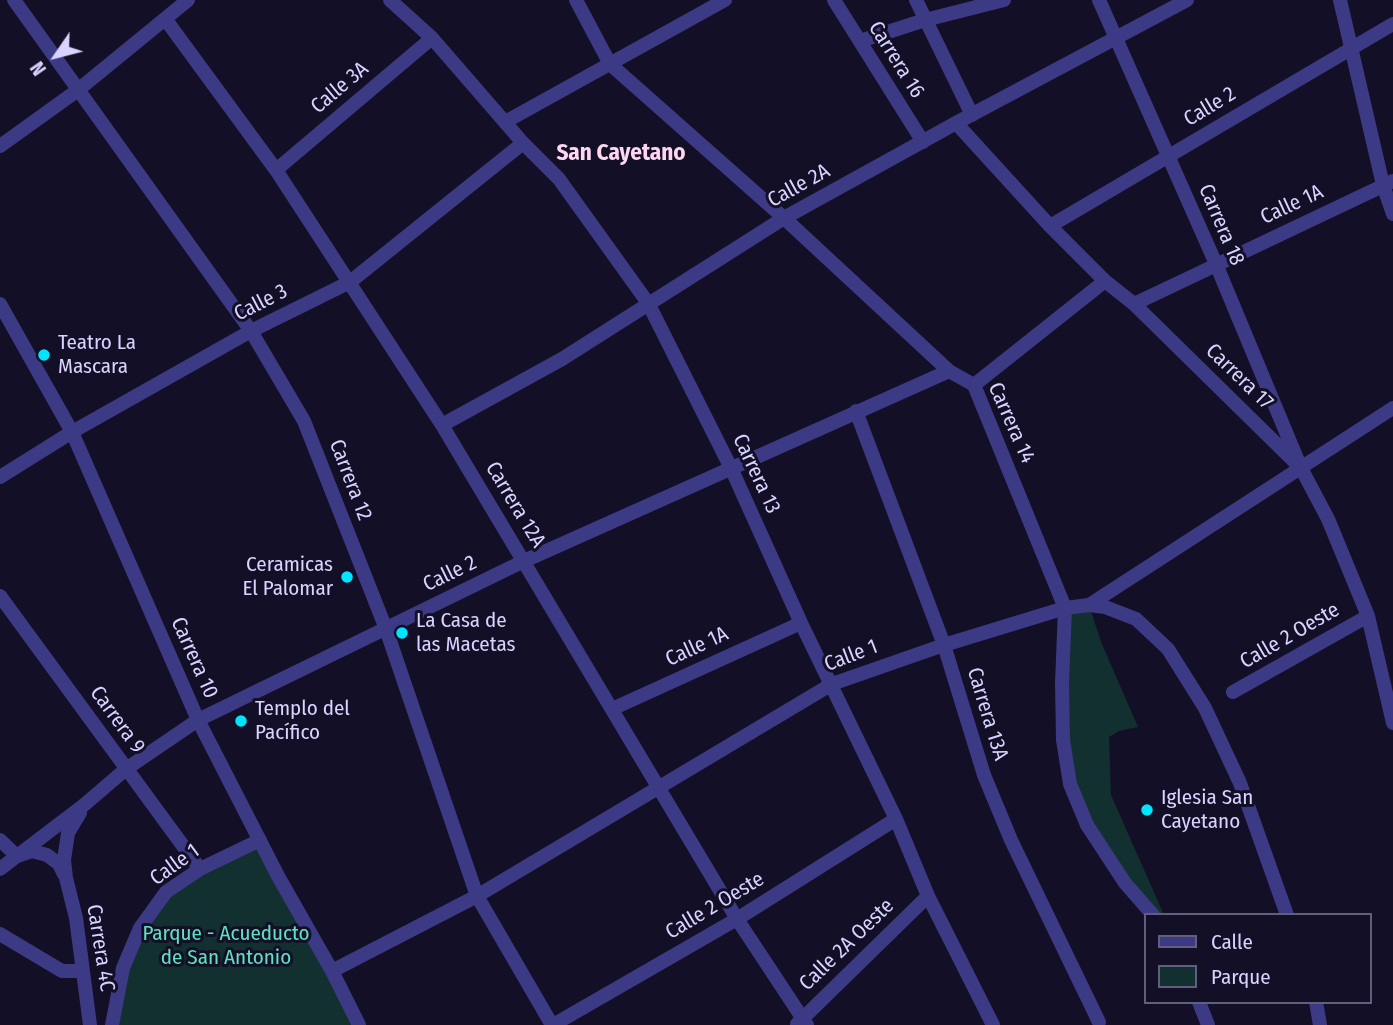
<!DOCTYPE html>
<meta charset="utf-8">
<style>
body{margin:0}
#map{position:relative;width:1393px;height:1025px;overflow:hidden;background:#130f26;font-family:"Fira Sans Condensed",sans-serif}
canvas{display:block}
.legend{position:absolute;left:1144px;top:913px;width:228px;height:91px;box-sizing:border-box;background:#130f26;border:2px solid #625e7d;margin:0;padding:9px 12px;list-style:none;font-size:21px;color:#d9d4ff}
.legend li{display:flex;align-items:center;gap:14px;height:35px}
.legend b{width:35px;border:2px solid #625e7d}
.north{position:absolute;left:21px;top:21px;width:70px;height:70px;-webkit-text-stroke:5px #130f26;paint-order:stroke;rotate:235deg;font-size:19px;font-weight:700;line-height:28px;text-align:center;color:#d9d4ff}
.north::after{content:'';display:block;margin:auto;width:24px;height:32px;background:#d9d4ff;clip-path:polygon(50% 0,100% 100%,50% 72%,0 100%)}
</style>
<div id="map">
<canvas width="1393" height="1025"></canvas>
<ul class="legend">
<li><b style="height:9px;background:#3d3a85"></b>Calle</li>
<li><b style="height:19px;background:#12302f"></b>Parque</li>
</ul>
<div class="north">N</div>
</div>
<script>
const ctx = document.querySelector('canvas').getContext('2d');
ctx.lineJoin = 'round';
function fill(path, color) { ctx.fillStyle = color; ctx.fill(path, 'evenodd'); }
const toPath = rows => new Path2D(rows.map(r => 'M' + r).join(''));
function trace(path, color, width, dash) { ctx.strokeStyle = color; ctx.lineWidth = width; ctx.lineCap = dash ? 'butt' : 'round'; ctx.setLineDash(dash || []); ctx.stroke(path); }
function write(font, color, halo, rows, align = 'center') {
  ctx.font = font + ' "Fira Sans Condensed",sans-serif'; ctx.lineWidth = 6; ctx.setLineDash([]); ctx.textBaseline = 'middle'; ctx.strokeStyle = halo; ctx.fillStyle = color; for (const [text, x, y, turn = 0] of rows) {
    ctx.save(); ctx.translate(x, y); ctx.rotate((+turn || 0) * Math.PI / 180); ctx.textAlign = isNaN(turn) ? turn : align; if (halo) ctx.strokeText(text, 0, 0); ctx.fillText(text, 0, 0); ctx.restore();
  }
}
fill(toPath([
 [1089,605,1101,642,1138,727,1119,731,1109,737,1111,795,1164,915,1153,915,1125,883,1070,784,1065,608],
 [260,840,359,1025,112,1025,123,968,166,892]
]), '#12302f');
trace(toPath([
 [14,0,251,331,304,421,386,629,477,896,552,1025],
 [390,0,432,38,523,143,559,179,648,303,731,468,801,623,896,819,928,896,993,1025],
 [576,0,610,64,784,218,949,371,974,385,1065,608,1062,683,1063,740,1070,784,1087,825,1125,883,1153,915],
 [834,0,923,142],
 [916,0,972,115],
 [1099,0,1216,264,1298,461],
 [1340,0,1383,185,1393,214],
 [166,20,276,170,442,425,737,919,807,1025],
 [860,41,925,20,1004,0],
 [505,122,725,0],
 [956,123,1050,226,1105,281,1134,304,1301,468,1328,519,1368,616,1393,723],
 [0,146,78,90,188,0],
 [276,170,432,38],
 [1050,226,1393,24],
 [0,304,72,432,198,720,278,876,332,971,359,1025],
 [1134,304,1393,181],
 [974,385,1105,281],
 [856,411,944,645,984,775,1011,840,1099,1022],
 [442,425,562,359,784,218,956,123,1187,0],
 [0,477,72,432,251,331,350,282,523,143],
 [0,596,200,869],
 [1089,605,1105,607,1136,619,1168,649,1205,708,1240,783,1287,915],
 [1233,692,1368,616],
 [612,709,801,623],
 [80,813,68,833,64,860,66,878,76,918,90,1025],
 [0,840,17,856,32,851,47,855,59,864,64,874],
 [0,869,84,805,126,769,198,720,524,561,949,371],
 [0,934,62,971,82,971],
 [332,971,477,896,832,684,944,645,1065,608,1089,605,1393,408],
 [1199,1002,1208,1025],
 [1316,1002,1320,1025],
 [797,1024,928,896],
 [112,1025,123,968,140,928,166,892,200,869,260,840],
 [553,1025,737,919,896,819]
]), '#3d3a85', 14);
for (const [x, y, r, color] of [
 [44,355,7,"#00e5ff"],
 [347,577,7,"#00e5ff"],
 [402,633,7,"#00e5ff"],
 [241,721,7,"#00e5ff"],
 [1147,810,7,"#00e5ff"]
]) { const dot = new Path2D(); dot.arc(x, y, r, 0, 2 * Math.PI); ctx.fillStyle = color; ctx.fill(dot); trace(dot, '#130f26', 2.5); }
write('21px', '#d9d4ff', '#130f26', [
 ["Carrera 16",896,60,58],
 ["Calle 3A",340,88,-40],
 ["Calle 2",1210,107,-31],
 ["Calle 2A",799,186,-29],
 ["Calle 1A",1292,205,-25],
 ["Carrera 18",1221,225,67],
 ["Calle 3",261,303,-27],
 ["Carrera 17",1239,377,44],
 ["Carrera 14",1011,423,66],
 ["Carrera 13",756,474,65],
 ["Carrera 12",350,480,69],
 ["Carrera 12A",515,505,59],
 ["Calle 2",450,574,-26],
 ["Calle 2 Oeste",1290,636,-30],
 ["Calle 1A",697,647,-25],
 ["Calle 1",851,656,-21],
 ["Carrera 10",194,658,66],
 ["Carrera 13A",987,714,73],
 ["Carrera 9",117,720,54],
 ["Calle 1",175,865,-36],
 ["Calle 2 Oeste",715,906,-31],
 ["Calle 2A Oeste",847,945,-44],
 ["Carrera 4C",100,948,81]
]);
write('21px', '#d9d4ff', '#130f26', [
 ["Teatro La",58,343],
 ["Mascara",58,367],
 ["Ceramicas",333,565,"right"],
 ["El Palomar",333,589,"right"],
 ["La Casa de",416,621],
 ["las Macetas",416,645],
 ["Templo del",255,709],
 ["Pacífico",255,733],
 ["Iglesia San",1161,798],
 ["Cayetano",1161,822]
], 'left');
write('21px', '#5fe0c0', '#130f26', [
 ["Parque - Acueducto",226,934],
 ["de San Antonio",226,958]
]);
write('bold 23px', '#ffd6f0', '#130f26', [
 ["San Cayetano",621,154]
]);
</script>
